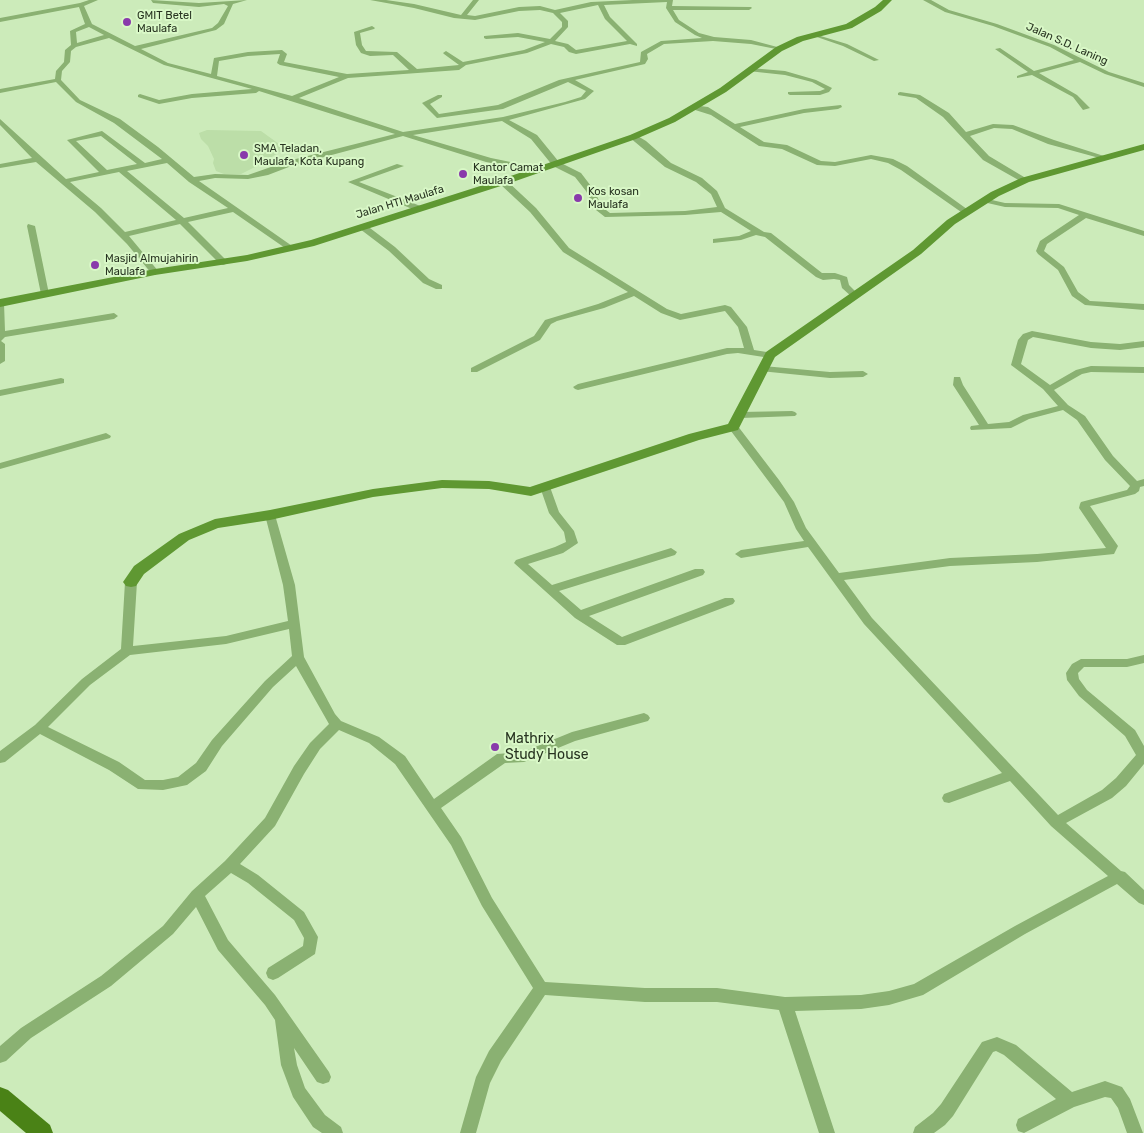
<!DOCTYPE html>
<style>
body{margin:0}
canvas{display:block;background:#ccebba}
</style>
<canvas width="1144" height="1133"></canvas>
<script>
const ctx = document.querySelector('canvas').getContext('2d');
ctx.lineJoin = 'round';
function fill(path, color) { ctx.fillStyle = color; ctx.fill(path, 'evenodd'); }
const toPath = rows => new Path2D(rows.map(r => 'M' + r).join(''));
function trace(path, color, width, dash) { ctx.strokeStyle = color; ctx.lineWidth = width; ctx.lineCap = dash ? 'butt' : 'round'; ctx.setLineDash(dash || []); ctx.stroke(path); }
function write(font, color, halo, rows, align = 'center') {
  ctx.font = font + ' Rubik,sans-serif'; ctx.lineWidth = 4; ctx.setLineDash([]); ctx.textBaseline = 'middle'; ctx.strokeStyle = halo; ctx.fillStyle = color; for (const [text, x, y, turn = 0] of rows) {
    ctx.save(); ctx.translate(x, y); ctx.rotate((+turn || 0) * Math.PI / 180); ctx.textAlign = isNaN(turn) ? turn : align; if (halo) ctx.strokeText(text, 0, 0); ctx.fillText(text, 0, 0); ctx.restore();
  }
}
fill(toPath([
 [207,130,261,131,279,144,281,151,259,165,241,174,224,174,216,171,213,163,214,159,208,146,201,139,199,133]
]), '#bcdea8');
fill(toPath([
 [89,0,98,0,84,6,92,24,135,46,212,28,218,23,228,6,224,4,199,7,153,3,151,0,199,3,247,0,233,4,224,24,216,30,141,49,168,63,211,74,214,58,248,52,282,50,287,54,284,62,347,74,409,70,393,55,370,56,361,53,356,45,354,32,372,26,375,28,374,29,360,33,362,45,366,51,397,52,417,69,459,65,444,54,443,53,446,51,463,62,524,50,545,42,518,37,486,39,484,38,484,36,518,33,550,39,562,27,562,22,553,13,540,10,519,11,475,20,454,18,414,8,370,0,386,0,414,4,461,15,473,0,479,0,467,15,475,16,519,7,540,6,555,10,591,2,633,0,673,0,672,6,751,7,752,8,749,10,673,10,679,20,699,33,714,37,751,40,781,48,781,50,751,44,713,41,664,44,647,54,648,59,645,64,575,80,594,91,585,99,509,120,537,135,559,162,581,173,594,190,602,207,610,213,685,211,717,207,711,194,696,182,665,167,629,137,636,135,646,141,671,163,702,178,717,191,725,208,764,232,771,233,822,273,835,273,847,277,849,285,859,295,858,297,852,297,842,288,840,280,834,279,823,280,816,277,765,237,756,235,741,240,713,243,713,239,739,236,751,231,721,212,685,215,605,217,596,210,586,191,575,177,553,166,531,139,502,121,413,135,491,158,540,168,540,172,486,162,403,136,294,165,268,175,248,179,215,178,199,181,295,248,291,251,288,250,233,212,188,222,226,260,226,264,223,265,220,264,180,224,129,236,159,272,155,275,152,274,127,244,95,212,36,162,0,168,0,164,32,158,0,125,0,119,66,179,99,172,67,140,102,131,145,163,162,159,114,123,76,102,56,82,0,93,0,89,55,79,56,71,64,62,65,50,71,45,70,31,85,24,79,7,0,22,0,18,80,3,89,0],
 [667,2,666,8,675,22,695,35,702,38,661,41,641,52,640,62,559,80,498,105,439,114,430,104,442,97,442,95,438,95,422,103,437,118,503,109,568,82,586,91,581,97,565,102,503,117,403,132,299,98,348,78,459,70,466,65,527,53,551,44,564,47,569,52,576,54,630,44,637,46,637,44,610,17,604,5,667,2],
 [598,5,605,19,627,41,576,50,568,44,555,41,568,27,568,21,560,13,598,5],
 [89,27,104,35,77,43,76,32,89,27],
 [109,38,164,65,252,89,192,94,159,100,140,94,138,95,138,97,159,104,192,98,256,93,259,91,395,134,288,161,248,175,215,174,194,177,158,147,120,119,80,100,61,80,62,71,70,62,71,51,76,47,109,38],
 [280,54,277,63,280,65,339,77,292,96,217,76,219,61,248,56,280,54],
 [101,136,137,164,107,170,76,141,101,136],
 [167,163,189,182,228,208,184,218,127,171,167,163],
 [119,172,176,220,125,232,101,208,70,182,119,172],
 [923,0,931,0,949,10,997,24,1054,45,1109,72,1144,83,1144,87,1105,74,1080,62,1039,73,1077,95,1090,108,1083,110,1073,97,1032,75,1017,78,1017,76,1028,72,995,49,1000,48,1034,71,1074,60,1050,47,993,26,945,12,923,0],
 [814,34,847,44,879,60,874,61,843,46,814,36,814,34],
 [750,68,785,71,816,80,832,88,829,92,820,95,790,95,788,94,788,92,820,91,825,89,812,82,785,75,748,71,748,69,750,68],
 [900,92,920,95,949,113,966,132,993,124,1013,125,1054,140,1107,157,1103,159,1048,144,1012,129,994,128,970,136,989,156,1029,180,1022,182,983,160,943,117,916,98,898,95,898,93,900,92],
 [692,105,708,107,735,124,804,109,841,105,842,107,838,109,804,113,740,127,764,142,787,145,821,161,835,162,871,155,893,159,907,166,971,212,964,214,901,170,888,163,871,159,835,166,817,165,782,149,759,146,711,115,692,109,692,105],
 [397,164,404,166,359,182,423,207,423,211,417,211,348,182,397,164],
 [500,180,506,180,536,208,569,248,667,309,681,314,725,305,731,307,747,327,754,350,773,353,775,355,770,358,738,353,727,354,578,390,575,389,573,387,578,384,727,348,744,348,738,327,725,311,680,320,661,313,634,296,604,308,557,321,551,324,540,340,477,372,471,372,471,368,534,336,545,320,598,304,628,292,563,252,530,212,500,184,500,180],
 [983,198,1005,203,1059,204,1144,231,1144,236,1086,218,1047,244,1044,251,1064,267,1078,292,1090,301,1144,304,1144,310,1085,305,1072,296,1058,270,1038,254,1036,251,1040,241,1079,215,1058,208,1005,207,983,202,983,198],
 [28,224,35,226,49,294,48,296,45,297,41,294,27,226,28,224],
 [360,225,366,225,395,247,429,279,442,285,442,289,436,289,423,283,389,251,360,229,360,225],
 [0,300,4,303,5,331,114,313,118,316,114,319,5,337,1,341,5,344,5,361,0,364,0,300],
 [1032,331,1091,342,1120,344,1144,341,1144,347,1120,350,1091,348,1033,337,1028,340,1021,364,1050,385,1076,370,1091,366,1144,367,1144,373,1091,372,1082,374,1054,390,1068,405,1085,416,1113,456,1137,481,1144,479,1144,486,1140,487,1139,491,1135,494,1090,506,1118,546,1114,554,1037,562,950,566,844,580,872,618,1058,815,1102,790,1116,778,1136,755,1125,736,1079,696,1067,680,1066,673,1072,664,1081,659,1127,659,1144,655,1144,663,1127,667,1084,667,1078,673,1079,679,1087,690,1135,730,1144,746,1144,764,1126,786,1112,798,1066,823,1121,871,1125,872,1144,890,1144,905,1139,903,1117,884,1025,934,923,995,889,1005,861,1009,795,1011,835,1133,819,1133,779,1010,717,1002,645,1002,545,995,501,1061,490,1083,476,1133,460,1133,476,1077,489,1051,533,988,482,906,451,845,395,764,369,743,339,730,320,749,304,774,275,826,240,864,258,875,304,912,318,937,315,954,278,978,273,980,268,978,266,973,268,968,303,946,304,938,294,920,248,883,231,873,205,896,228,940,275,995,329,1072,331,1077,329,1082,323,1084,317,1082,294,1048,297,1065,305,1088,325,1115,341,1127,343,1133,322,1133,313,1127,293,1097,281,1065,275,1020,265,1005,218,950,196,907,173,934,111,986,31,1038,6,1061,0,1063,0,1046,21,1028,101,976,163,926,192,891,225,861,265,818,294,766,310,743,329,724,296,666,273,687,222,746,206,771,187,785,163,790,138,789,109,770,40,734,5,762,0,763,0,751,35,725,82,679,121,649,125,582,127,579,131,578,137,582,133,646,226,636,288,621,283,585,265,515,270,512,275,515,295,585,304,657,335,714,341,721,379,737,405,756,434,799,497,754,523,752,572,732,644,713,648,715,650,718,648,721,575,741,524,762,505,763,441,808,461,837,492,898,545,982,645,988,717,988,785,997,861,995,889,991,914,984,1015,926,1108,876,1051,826,1010,781,949,803,944,802,942,798,944,794,1002,773,864,624,808,547,741,558,735,554,741,550,804,541,796,529,784,502,728,427,733,424,737,425,779,480,794,502,806,528,839,573,950,558,1037,554,1106,548,1079,508,1080,504,1081,502,1127,490,1130,486,1105,460,1077,420,1063,410,1029,419,1011,428,971,430,970,428,971,426,979,425,953,385,954,377,960,377,963,385,988,424,1009,422,1023,415,1058,406,1043,389,1011,365,1018,340,1023,334,1032,331],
 [289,629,292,656,265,681,212,740,196,763,178,777,163,780,145,780,119,762,48,727,90,685,130,655,226,644,289,629],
 [763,366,830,372,863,371,868,374,863,377,830,378,760,371,760,367,763,366],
 [61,378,64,379,64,383,0,396,0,390,61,378],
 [792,411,795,412,797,414,795,416,741,418,736,415,741,412,792,411],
 [106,433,111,436,110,438,0,469,0,463,106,433],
 [545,484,550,487,559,512,574,531,578,543,563,553,528,564,552,585,671,548,677,552,675,555,559,591,581,610,695,569,703,569,705,572,703,575,589,616,622,637,725,598,733,598,735,601,733,604,625,645,617,645,575,618,514,563,516,560,555,547,566,542,564,532,549,513,540,487,545,484],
 [997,1037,1016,1045,1072,1092,1105,1081,1122,1087,1130,1099,1143,1133,1127,1133,1118,1108,1111,1098,1105,1097,1074,1107,1024,1133,1018,1131,1016,1125,1018,1119,1056,1099,1004,1055,996,1051,993,1052,953,1116,945,1125,934,1133,913,1133,915,1127,933,1113,941,1104,982,1042,997,1037]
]), '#8ab172');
fill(toPath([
 [883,0,892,0,881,11,852,28,803,41,782,51,726,92,675,122,636,139,507,184,314,246,247,261,155,275,0,307,0,299,155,269,247,255,311,240,499,180,630,135,669,118,720,88,776,47,797,37,846,24,875,7,883,0],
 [1144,144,1144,150,1029,182,999,196,955,224,921,254,775,357,738,430,699,440,531,496,489,489,442,488,373,497,270,520,218,528,189,540,144,574,136,586,131,587,126,586,123,582,134,566,179,534,215,519,270,510,373,489,442,480,489,481,530,487,689,434,728,424,766,352,913,250,947,220,991,192,1021,178,1144,144]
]), '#5f9832');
fill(toPath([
 [0,1087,8,1090,50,1125,53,1133,26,1133,0,1111,0,1087]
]), '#4a8216');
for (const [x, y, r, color] of [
 [127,22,5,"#893aab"],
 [244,155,5,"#893aab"],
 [463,174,5,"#893aab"],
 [578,198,5,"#893aab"],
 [95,265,5,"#893aab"],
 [495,747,5,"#893aab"]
]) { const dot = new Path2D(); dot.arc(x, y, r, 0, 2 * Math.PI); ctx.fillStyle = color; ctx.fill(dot); trace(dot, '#d9f8c7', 2); }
write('11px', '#273320', '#d9f8c7', [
 ["GMIT Betel",137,16],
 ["Maulafa",137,29],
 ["SMA Teladan,",254,149],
 ["Maulafa, Kota Kupang",254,162],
 ["Kantor Camat",473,168],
 ["Maulafa",473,181],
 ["Kos kosan",588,192],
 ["Maulafa",588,205],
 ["Masjid Almujahirin",105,259],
 ["Maulafa",105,272]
], 'left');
write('11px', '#273320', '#d9f8c7', [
 ["Jalan S.D. Laning",1067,44,24],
 ["Jalan HTI Maulafa",400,202,-17]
]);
write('14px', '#273320', '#d9f8c7', [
 ["Mathrix",505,739],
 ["Study House",505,755]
], 'left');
</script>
